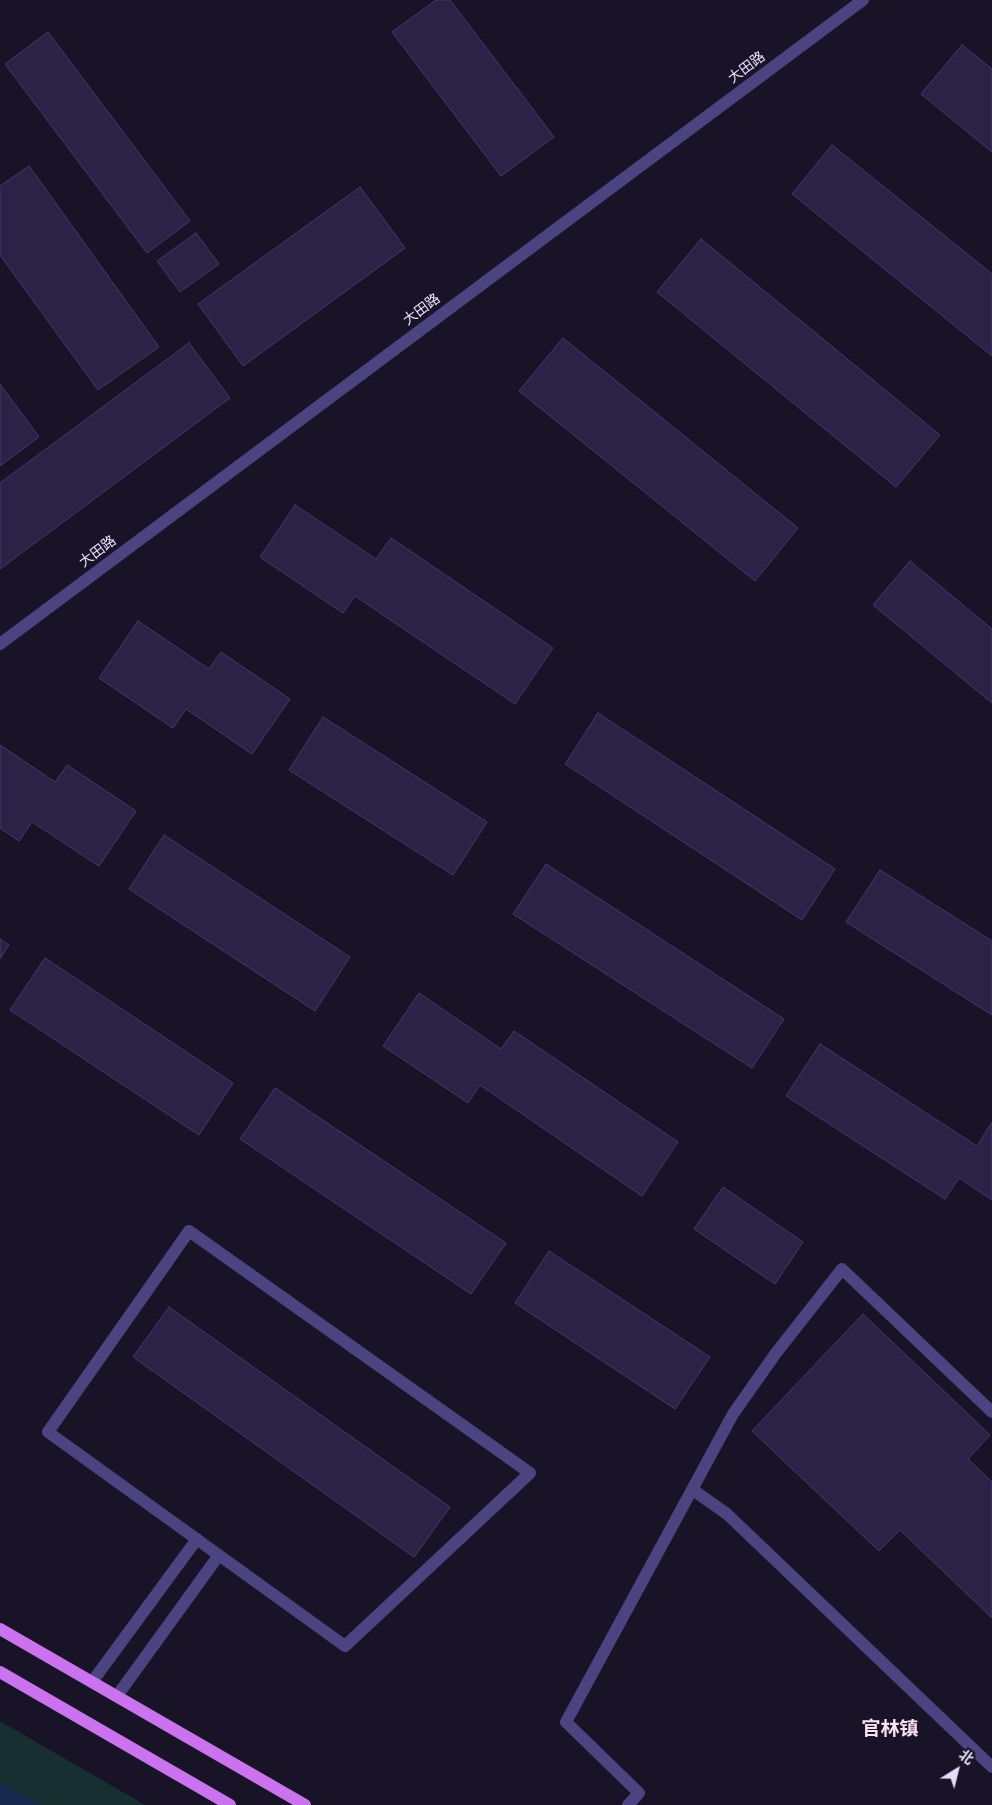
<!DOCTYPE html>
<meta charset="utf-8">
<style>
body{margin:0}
#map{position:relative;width:992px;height:1805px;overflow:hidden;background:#191328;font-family:Signika,"Noto Sans SC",sans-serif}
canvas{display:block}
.north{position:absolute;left:932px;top:1745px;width:50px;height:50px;-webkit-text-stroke:4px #191328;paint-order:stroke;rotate:36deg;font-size:14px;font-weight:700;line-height:20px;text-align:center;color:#e4defb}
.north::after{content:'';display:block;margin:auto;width:18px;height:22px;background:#e4defb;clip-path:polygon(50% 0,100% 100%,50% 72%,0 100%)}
</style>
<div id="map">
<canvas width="992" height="1805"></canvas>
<div class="north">北</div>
</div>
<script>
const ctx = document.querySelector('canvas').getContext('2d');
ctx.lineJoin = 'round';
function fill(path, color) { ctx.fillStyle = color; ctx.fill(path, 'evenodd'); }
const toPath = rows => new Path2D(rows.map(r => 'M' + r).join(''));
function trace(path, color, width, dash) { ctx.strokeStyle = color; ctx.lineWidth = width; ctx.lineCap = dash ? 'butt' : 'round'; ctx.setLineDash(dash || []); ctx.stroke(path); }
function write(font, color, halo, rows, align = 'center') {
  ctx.font = font + ' Signika,"Noto Sans SC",sans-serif'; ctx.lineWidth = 4; ctx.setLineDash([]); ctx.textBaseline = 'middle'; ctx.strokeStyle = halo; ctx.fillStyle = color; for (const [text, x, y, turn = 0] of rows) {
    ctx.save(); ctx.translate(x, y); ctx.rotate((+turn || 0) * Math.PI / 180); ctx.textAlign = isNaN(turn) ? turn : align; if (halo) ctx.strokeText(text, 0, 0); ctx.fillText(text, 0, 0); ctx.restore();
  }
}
fill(toPath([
 [0,1721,145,1805,0,1805]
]), '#172f31');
fill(toPath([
 [0,1782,41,1805,0,1805]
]), '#18284c');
const building = toPath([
 [436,0,450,0,554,137,501,176,392,32,436,0],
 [48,32,190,221,147,253,5,64,48,32],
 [962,45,992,69,992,152,921,94,962,45],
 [832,145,992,274,992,356,792,194,832,145],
 [29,166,159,347,98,390,0,255,0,186,29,166],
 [360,187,405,248,243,366,198,304,360,187],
 [196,233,219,264,180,292,157,261,196,233],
 [701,239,940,435,896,487,657,292,701,239],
 [563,338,798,528,755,581,519,391,563,338],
 [189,343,230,398,0,569,0,483,189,343],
 [0,384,39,437,0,466,0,384],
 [295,505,376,559,391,538,553,648,515,704,355,596,343,613,260,557,295,505],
 [910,561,992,629,992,703,873,605,910,561],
 [138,621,209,669,221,652,290,699,252,754,186,709,173,728,99,678,138,621],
 [598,713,835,869,802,920,565,764,598,713],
 [323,717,487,822,453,875,289,770,323,717],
 [0,745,55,782,67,765,136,811,99,866,32,822,19,841,0,828,0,745],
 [164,835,350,957,315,1011,129,889,164,835],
 [546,864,784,1019,752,1068,513,914,546,864],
 [880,870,992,941,992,1015,846,922,880,870],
 [0,939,9,945,0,959,0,939],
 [45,958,233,1083,199,1135,10,1010,45,958],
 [419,993,501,1049,514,1031,678,1142,642,1196,480,1085,468,1103,383,1046,419,993],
 [820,1044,977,1146,992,1122,992,1200,959,1178,945,1199,786,1096,820,1044],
 [275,1088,506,1243,471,1294,240,1139,275,1088],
 [723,1187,803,1242,775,1284,694,1229,723,1187],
 [549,1251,710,1357,675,1409,515,1303,549,1251],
 [169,1307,450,1507,414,1557,133,1357,169,1307],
 [863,1314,990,1435,968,1459,992,1482,992,1618,900,1530,879,1551,752,1431,863,1314]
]);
fill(building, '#2c2246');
trace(building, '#47376f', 1);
trace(toPath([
 [0,644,863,0],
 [189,1231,530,1473,345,1646,48,1432,189,1231],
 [693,1490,727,1514,992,1767],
 [92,1682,197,1539],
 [117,1696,219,1555],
 [628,1805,639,1793,566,1722,733,1414,776,1353,842,1269,992,1412]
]), '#4c4481', 12);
trace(toPath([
 [0,1629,305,1805],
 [0,1672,230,1805]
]), '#cb72ee', 12);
write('14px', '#e4defb', '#191328', [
 ["大田路",747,68,-37],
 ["大田路",422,310,-37],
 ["大田路",98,552,-37]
]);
write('bold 19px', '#fbe0ef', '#191328', [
 ["官林镇",890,1730]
]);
</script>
